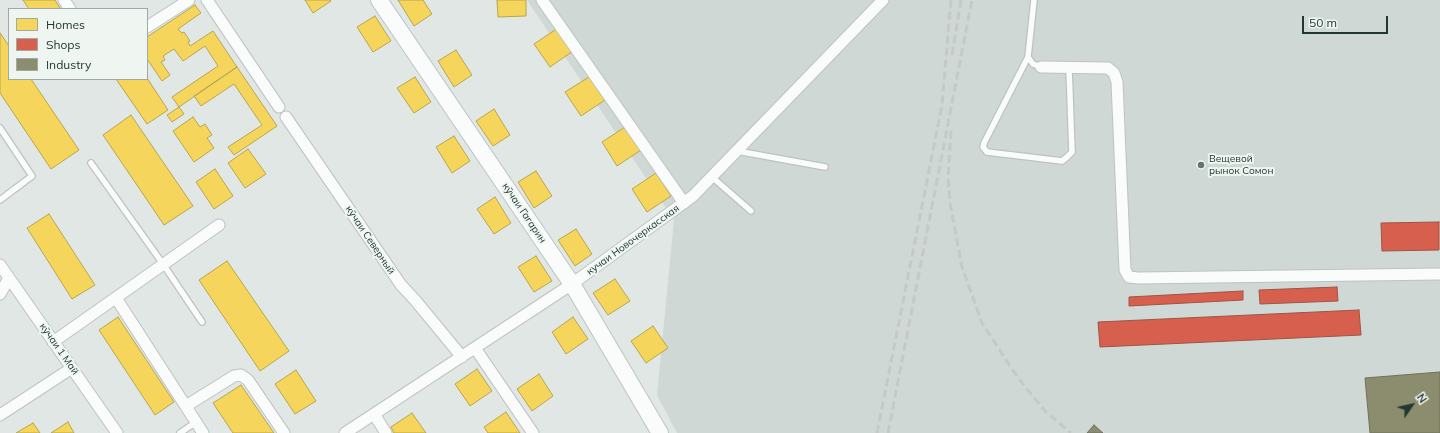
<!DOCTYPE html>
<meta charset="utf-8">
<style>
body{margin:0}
#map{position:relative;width:1440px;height:433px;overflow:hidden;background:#e1e7e4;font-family:Mulish,sans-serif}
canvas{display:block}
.legend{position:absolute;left:8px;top:8px;width:140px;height:72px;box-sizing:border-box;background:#eff6f2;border:1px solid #9daaa5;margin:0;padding:5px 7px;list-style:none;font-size:12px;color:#213831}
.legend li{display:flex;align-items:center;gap:8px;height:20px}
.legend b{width:20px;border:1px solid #9daaa5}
.north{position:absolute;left:1392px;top:385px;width:40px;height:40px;-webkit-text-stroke:3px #eff6f2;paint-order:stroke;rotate:56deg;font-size:11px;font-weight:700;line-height:16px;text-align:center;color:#213831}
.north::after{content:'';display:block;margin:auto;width:14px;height:18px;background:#213831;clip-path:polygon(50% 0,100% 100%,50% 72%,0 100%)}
.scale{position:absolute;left:1302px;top:16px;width:86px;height:18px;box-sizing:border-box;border:2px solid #213831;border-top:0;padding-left:5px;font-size:12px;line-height:14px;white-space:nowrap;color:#213831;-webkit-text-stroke:3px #eff6f2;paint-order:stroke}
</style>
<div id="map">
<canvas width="1440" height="433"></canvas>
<ul class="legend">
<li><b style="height:11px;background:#f6d55c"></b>Homes</li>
<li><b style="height:11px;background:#d6604d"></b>Shops</li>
<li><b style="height:11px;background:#8c8c6e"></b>Industry</li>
</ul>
<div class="north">N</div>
<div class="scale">50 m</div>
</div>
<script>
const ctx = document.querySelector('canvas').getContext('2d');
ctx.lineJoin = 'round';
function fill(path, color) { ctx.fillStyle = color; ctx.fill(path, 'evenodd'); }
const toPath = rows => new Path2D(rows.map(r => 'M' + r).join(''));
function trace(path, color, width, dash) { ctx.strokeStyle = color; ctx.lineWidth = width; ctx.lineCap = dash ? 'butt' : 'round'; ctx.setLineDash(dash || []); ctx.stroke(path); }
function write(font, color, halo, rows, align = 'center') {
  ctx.font = font + ' Mulish,sans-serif'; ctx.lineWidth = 4; ctx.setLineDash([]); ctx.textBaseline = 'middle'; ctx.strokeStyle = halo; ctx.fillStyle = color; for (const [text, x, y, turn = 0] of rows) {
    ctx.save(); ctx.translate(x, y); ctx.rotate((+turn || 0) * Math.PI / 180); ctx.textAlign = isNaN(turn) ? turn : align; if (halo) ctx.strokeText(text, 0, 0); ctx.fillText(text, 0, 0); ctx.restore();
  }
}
fill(toPath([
 [527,0,1440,0,1440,433,677,433,657,395,674,220]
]), '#cfd8d4');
const homes = toPath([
 [23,0,55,0,60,8,58,9,29,9,23,0],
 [305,0,330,0,331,1,313,13,305,0],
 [398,0,423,0,432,14,414,26,398,0],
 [497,0,526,0,526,16,498,17,497,0],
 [195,5,201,13,178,29,182,33,184,32,190,41,188,42,190,46,213,31,237,67,179,107,172,97,218,66,205,46,183,61,174,49,163,56,165,60,161,62,170,75,162,81,147,59,147,37,195,5],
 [375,16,391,41,373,52,357,27,375,16],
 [558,28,573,51,550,67,534,44,558,28],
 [0,33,9,46,9,79,31,79,79,150,51,169,0,93,0,33],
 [456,50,472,75,454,87,438,61,456,50],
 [237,67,277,126,234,155,228,147,262,125,234,84,201,106,194,96,237,67],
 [415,77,431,102,414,113,397,88,415,77],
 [589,77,605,100,581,116,565,92,589,77],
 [147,78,168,110,147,124,116,79,147,79,147,78],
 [179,107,184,114,172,122,167,115,179,107],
 [494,109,510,135,493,146,476,121,494,109],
 [131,115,193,206,164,225,103,135,131,115],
 [193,117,200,127,205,124,212,135,207,138,214,148,194,162,173,131,193,117],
 [625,127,641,150,617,166,602,142,625,127],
 [454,136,470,161,452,173,436,147,454,136],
 [248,149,266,174,245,188,228,163,248,149],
 [215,169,233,196,214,209,196,182,215,169],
 [536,171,552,196,534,208,518,182,536,171],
 [656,173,671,196,647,212,632,189,656,173],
 [495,197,511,223,494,234,477,209,495,197],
 [49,214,95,285,72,299,27,228,49,214],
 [576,229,592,254,575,266,558,240,576,229],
 [536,256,552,281,534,292,518,267,536,256],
 [227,261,289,351,260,371,199,280,227,261],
 [615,279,630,301,608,315,593,293,615,279],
 [118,317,174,402,155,415,99,330,118,317],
 [573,317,588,339,566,354,552,332,573,317],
 [653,326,668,348,646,363,631,341,653,326],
 [477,369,492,391,470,406,455,384,477,369],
 [296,370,316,401,295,414,275,384,296,370],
 [539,374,553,396,532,411,517,389,539,374],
 [241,385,274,433,233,433,213,403,241,385],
 [506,412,520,433,488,433,484,427,506,412],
 [412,413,426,433,394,433,391,427,412,413],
 [68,422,74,433,51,433,68,422],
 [33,423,40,433,16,433,33,423]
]);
fill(homes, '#f6d55c');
trace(homes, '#b6a64f', 1);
const shops = toPath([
 [1439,222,1439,250,1382,251,1381,223,1439,222],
 [1337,287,1338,301,1260,304,1259,290,1337,287],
 [1243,291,1243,300,1129,306,1129,297,1243,291],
 [1359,310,1361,335,1100,347,1098,322,1359,310]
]);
fill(shops, '#d6604d');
trace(shops, '#a05445', 1);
const industry = toPath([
 [1440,372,1440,433,1370,433,1365,378,1440,372],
 [1094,425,1103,433,1087,433,1094,425]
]);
fill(industry, '#8c8c6e');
trace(industry, '#6c735c', 1);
const service = toPath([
 [1034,0,1028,57,1033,64,1041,67],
 [1028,57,984,143,983,147,987,152,1062,161,1067,157,1072,152,1069,68],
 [0,128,32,176,0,200],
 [737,151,825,167],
 [91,163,163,264,202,322],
 [712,177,751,211],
 [180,433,196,422]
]);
const minor = toPath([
 [64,0,70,9],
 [207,0,279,107],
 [542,0,684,203],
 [147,27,189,0],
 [1041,67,1108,68,1114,73,1117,82,1125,270,1129,277,1138,278,1440,274],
 [286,117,401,285,415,300,462,357],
 [0,265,117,433],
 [0,294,9,278],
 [116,298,203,433],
 [53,342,219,225],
 [475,348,533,433],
 [186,406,234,376,241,375,248,380,284,433],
 [374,414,386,433],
 [0,415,72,368],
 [345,433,572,284,693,196,883,0]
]);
const secondary = toPath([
 [379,0,572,284,660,433]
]);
trace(service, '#bec3c1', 8);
trace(minor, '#bec3c1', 13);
trace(secondary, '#bec4c1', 18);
trace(service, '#fafbfb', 5.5);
trace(minor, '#fafbfb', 11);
trace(secondary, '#fafbfb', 16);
trace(toPath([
 [952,55,961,0],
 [951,131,948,178,950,203,962,267,982,323,1018,378,1046,412,1071,433],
 [877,433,942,105,951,0],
 [888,433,972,0]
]), '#c5c9c8', 3, [8, 4]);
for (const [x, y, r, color] of [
 [1201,165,4,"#647570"]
]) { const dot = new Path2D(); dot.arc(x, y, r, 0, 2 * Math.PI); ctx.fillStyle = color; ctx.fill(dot); trace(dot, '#eff6f2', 1.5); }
write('10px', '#213831', '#eff6f2', [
 ["Вещевой",1209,159],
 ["рынок Сомон",1209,171]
], 'left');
write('10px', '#213831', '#eff6f2', [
 ["кӯчаи Гагарин",524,213,56],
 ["кӯчаи Северный",370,240,56],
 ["кучаи Новочеркасская",633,240,-36],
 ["кӯчаи 1 Май",59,349,55]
]);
</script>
